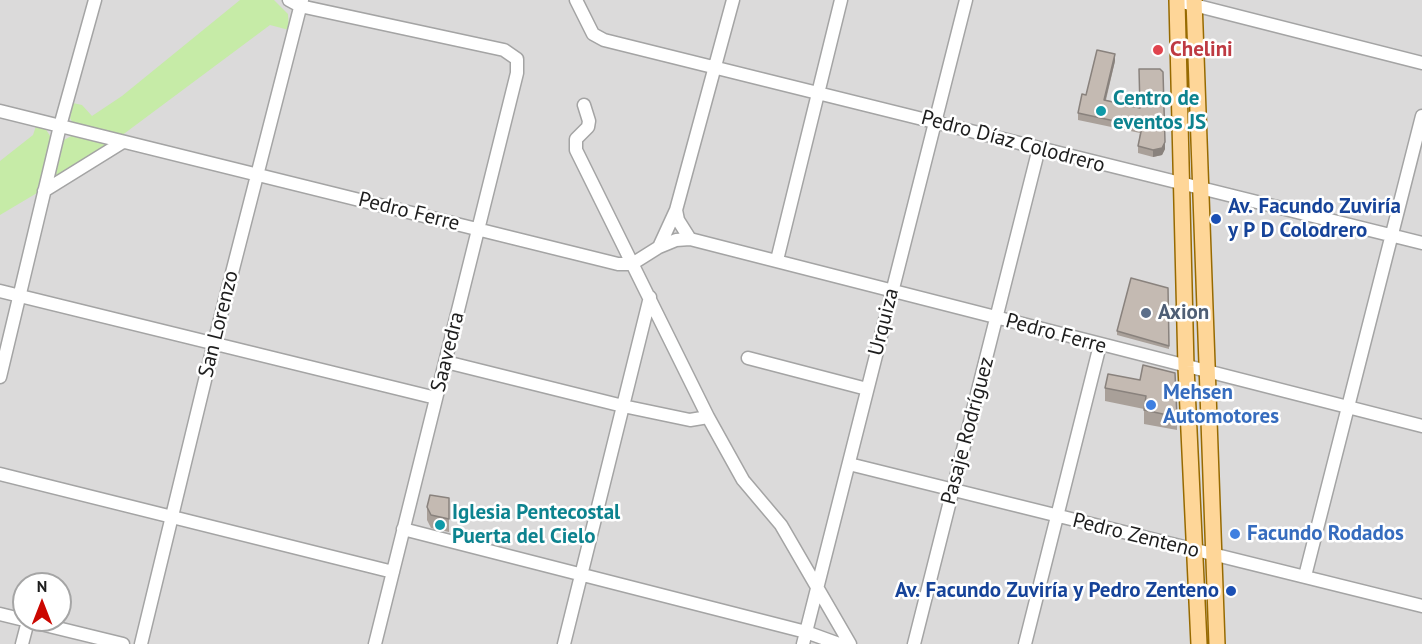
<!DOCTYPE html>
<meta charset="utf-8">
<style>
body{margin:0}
#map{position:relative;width:1422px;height:644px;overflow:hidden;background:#efebe3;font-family:"PT Sans",sans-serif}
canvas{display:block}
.north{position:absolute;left:12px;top:572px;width:60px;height:60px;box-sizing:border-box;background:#fff;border:2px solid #a5a5a5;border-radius:50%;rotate:0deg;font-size:16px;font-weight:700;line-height:24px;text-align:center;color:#1d1d1d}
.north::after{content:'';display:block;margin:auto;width:21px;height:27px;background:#cb0700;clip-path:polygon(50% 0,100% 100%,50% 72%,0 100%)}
</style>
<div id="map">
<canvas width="1422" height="644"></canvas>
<div class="north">N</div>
</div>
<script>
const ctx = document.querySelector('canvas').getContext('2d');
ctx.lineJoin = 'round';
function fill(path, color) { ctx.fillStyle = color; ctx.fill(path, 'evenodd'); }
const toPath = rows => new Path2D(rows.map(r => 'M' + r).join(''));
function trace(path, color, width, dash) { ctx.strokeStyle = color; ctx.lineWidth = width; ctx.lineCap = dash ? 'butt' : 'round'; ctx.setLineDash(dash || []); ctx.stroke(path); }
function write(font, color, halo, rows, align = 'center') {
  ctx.font = font + ' "PT Sans",sans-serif'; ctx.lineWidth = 5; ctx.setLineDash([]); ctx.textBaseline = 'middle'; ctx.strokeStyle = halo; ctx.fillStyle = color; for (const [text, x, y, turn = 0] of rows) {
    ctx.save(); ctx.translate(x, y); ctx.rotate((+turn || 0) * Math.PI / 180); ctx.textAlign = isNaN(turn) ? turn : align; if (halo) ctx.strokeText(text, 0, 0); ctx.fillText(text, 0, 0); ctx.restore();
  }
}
fill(toPath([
 [0,0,1422,0,1422,644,0,644],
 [24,584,60,584,60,620,24,620]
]), '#dbdada');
fill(toPath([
 [240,0,274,0,288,14,289,30,270,25,121,136,72,122,70,118,73,103,82,105,92,116,122,96],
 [36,126,45,128,52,139,37,193,0,215,0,161,33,135],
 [73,135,110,145,55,178,64,140]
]), '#c6eba7');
const minor = toPath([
 [289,0,300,6,504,50,517,59,517,73,375,644],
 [576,0,593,34,604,40,1422,243],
 [1186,3,1422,63],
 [584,105,589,121,588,127,576,139,576,150,708,417,743,480,781,525,850,644],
 [0,111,618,264,632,264,659,247,676,240,690,239,1422,426],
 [44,191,123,142],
 [676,210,678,220,690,239],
 [659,247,676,210,733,0],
 [777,260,841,0],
 [0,291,436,398],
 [748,358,867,389],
 [446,362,623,406,690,420,708,417],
 [0,377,60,126,95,0],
 [849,464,1422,606],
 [0,474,393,572],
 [403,529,806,632,839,644],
 [1305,576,1422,116],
 [0,614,123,644],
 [22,644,28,621],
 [141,644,214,343,302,0],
 [564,644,650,297],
 [803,644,966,0],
 [914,644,1039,148],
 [1025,644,1100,345]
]);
const major = toPath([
 [1177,0,1186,367,1199,644],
 [1194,0,1217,644]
]);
trace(minor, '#a4a4a4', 15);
trace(major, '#976a00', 18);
trace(minor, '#fff', 12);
trace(major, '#fed698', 15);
fill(toPath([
 [1115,61,1106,100,1140,108,1165,149,1162,155,1153,157,1138,153,1138,146,1140,133,1078,120,1078,113,1086,95],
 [1168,288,1169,349,1117,335,1117,331],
 [1140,380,1177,417,1177,430,1144,424,1144,409,1105,401,1105,388],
 [449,498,449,532,431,528,427,520,427,507]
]), '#a9a099');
fill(toPath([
 [1115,54,1115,61,1104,106,1104,100],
 [1165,142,1165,149,1162,155,1153,157,1153,150]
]), '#89827d');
const building = toPath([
 [1097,50,1115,54,1104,100,1140,108,1139,69,1160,69,1163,72,1165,142,1162,148,1153,150,1138,146,1142,127,1078,113,1082,94,1086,95,1097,50],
 [1131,278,1168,288,1169,346,1117,331,1131,278],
 [1143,365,1175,373,1177,417,1144,410,1146,396,1105,388,1108,374,1140,380,1143,365],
 [430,495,449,498,449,519,431,515,427,507,430,495]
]);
fill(building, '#c4bab2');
trace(building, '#89827d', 1.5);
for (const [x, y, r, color] of [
 [1158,50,6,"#e0444e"],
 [1101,111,6,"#0f9aa8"],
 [1216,219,6,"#1a4fb4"],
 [1146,313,6,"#5c6f8a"],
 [1151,405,6,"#3f7fe0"],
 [440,525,6,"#0f9aa8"],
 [1235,534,6,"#3f7fe0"],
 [1231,591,6,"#1a4fb4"]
]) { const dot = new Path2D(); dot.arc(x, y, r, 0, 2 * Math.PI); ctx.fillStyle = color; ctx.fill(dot); trace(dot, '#fff', 2); }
write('bold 21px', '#be3a42', '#fff', [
 ["Chelini",1170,50]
], 'left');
write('bold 21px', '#0d838f', '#fff', [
 ["Centro de",1113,99],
 ["eventos JS",1113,123],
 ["Iglesia Pentecostal",452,513],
 ["Puerta del Cielo",452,537]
], 'left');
write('21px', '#1d1d1d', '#fff', [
 ["Pedro Díaz Colodrero",1013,142,15],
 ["Pedro Ferre",409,212,14],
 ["Urquiza",884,322,-76],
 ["San Lorenzo",219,324,-76],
 ["Pedro Ferre",1056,334,15],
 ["Saavedra",448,352,-76],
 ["Pasaje Rodríguez",968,431,-75],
 ["Pedro Zenteno",1136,536,14]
]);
write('bold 21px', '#164399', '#fff', [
 ["Av. Facundo Zuviría",1228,207],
 ["y P D Colodrero",1228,231],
 ["Av. Facundo Zuviría y Pedro Zenteno",1219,591,"right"]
], 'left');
write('bold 21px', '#4e5e75', '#fff', [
 ["Axion",1158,313]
], 'left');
write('bold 21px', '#366cbe', '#fff', [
 ["Mehsen",1163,393],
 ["Automotores",1163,417],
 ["Facundo Rodados",1247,534]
], 'left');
</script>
